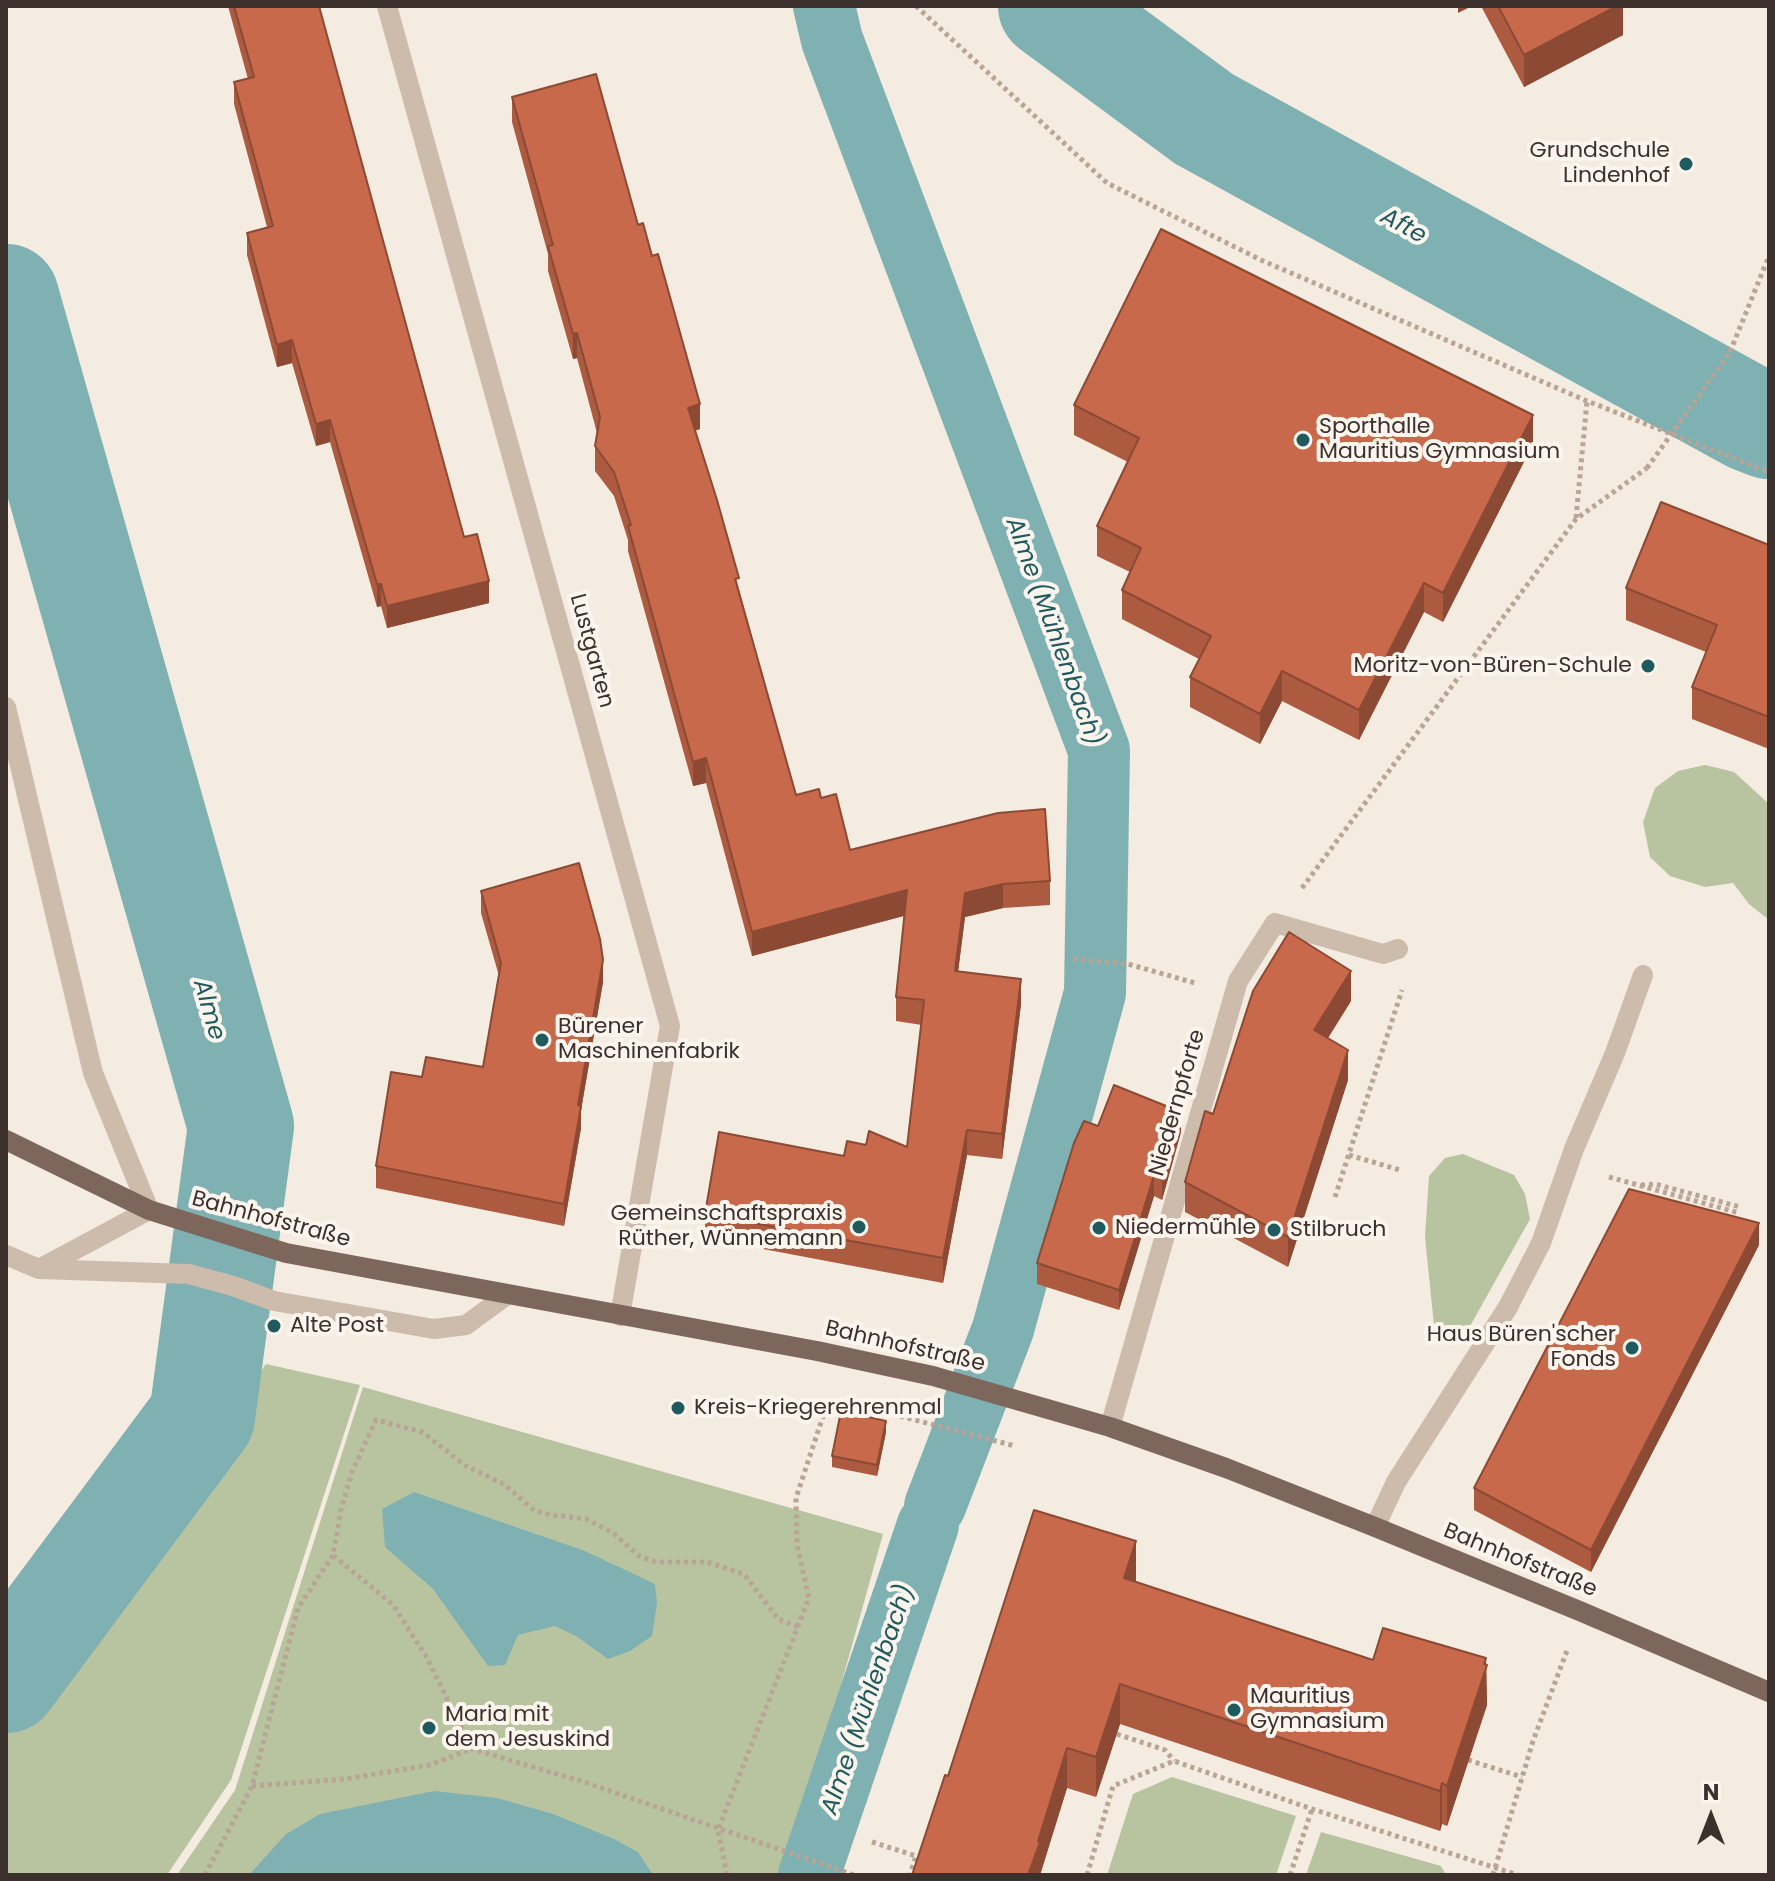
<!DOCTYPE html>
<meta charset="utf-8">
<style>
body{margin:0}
#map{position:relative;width:1775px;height:1881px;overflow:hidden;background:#f4ebe1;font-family:Poppins,sans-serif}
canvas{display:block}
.frame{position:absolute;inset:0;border:8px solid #3b302b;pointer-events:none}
.north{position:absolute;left:1671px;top:1777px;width:80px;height:80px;-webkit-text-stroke:6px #fbf5ee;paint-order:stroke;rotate:0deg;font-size:22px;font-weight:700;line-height:32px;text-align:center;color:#3b302b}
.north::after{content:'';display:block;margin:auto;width:28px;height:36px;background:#3b302b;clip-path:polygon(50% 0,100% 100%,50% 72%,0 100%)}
</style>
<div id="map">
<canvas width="1775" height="1881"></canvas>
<div class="frame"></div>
<div class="north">N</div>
</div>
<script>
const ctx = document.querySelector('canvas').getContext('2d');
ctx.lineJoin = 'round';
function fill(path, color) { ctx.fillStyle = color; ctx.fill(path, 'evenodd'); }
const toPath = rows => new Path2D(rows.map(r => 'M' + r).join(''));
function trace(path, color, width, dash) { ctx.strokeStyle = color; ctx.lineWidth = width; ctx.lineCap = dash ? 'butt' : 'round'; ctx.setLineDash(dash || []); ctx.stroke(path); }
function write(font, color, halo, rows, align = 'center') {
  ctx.font = font + ' Poppins,sans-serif'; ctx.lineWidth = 8; ctx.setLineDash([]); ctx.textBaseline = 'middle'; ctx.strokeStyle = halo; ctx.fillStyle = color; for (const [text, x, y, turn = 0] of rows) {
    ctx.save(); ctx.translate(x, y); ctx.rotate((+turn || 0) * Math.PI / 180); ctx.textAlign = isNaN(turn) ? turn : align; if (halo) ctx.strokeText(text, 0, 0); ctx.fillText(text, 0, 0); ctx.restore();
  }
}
fill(toPath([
 [1705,765,1734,772,1769,804,1769,920,1749,904,1733,883,1705,887,1670,876,1650,857,1643,822,1655,788,1678,771],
 [1463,1154,1514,1175,1525,1194,1530,1219,1469,1328,1450,1341,1435,1335,1425,1237,1429,1176,1445,1158],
 [266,1364,360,1385,231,1780,167,1875,6,1875,6,1732],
 [363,1387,883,1534,788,1875,177,1875,235,1790],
 [1172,1777,1296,1816,1276,1875,1107,1875,1133,1794],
 [1321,1832,1441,1866,1446,1875,1306,1875]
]), '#b8c4a0');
fill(toPath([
 [414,1492,585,1551,655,1584,657,1603,652,1636,630,1651,608,1659,576,1636,555,1626,518,1635,505,1665,488,1666,433,1589,385,1547,382,1509],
 [434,1791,497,1798,553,1814,614,1839,638,1852,653,1875,249,1875,286,1834,320,1814]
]), '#7fb0b2');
trace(toPath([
 [824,6,832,40,1099,750,1095,993,1003,1329,935,1506],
 [809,1875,928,1525]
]), '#7fb0b2', 62);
trace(toPath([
 [1051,6,1204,119,1751,419,1769,426],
 [6,297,241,1126,202,1417,6,1680]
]), '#7fb0b2', 106);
trace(toPath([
 [916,6,1107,183,1261,260,1587,401,1769,472],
 [1730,352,1769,256],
 [1576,518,1587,401],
 [1302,888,1576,519,1647,468],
 [1073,959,1128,964,1195,983],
 [1349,1155,1400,1170],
 [1609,1177,1739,1213],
 [1641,1185,1655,1184,1740,1207],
 [1335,1197,1402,990],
 [869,1408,1015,1446],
 [798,1627,778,1619,744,1574,707,1562,656,1562,639,1556,613,1533,586,1519,552,1515,535,1511,504,1484,466,1466,422,1432,376,1420,352,1472,341,1510,333,1555,393,1605,427,1658,472,1749,581,1781,854,1875],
 [1117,1734,1165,1750,1174,1761],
 [1468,1760,1522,1777],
 [252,1786,345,1779,429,1765,472,1749],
 [872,1842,916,1856,910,1875],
 [205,1875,252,1786,298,1608,333,1555],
 [727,1875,718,1830,809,1598,797,1545,796,1498,829,1398],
 [1087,1875,1113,1786,1174,1761,1312,1809,1518,1875],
 [1290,1875,1312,1809],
 [1493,1875,1533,1741,1568,1648]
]), '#b9a596', 5, [4, 4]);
trace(toPath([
 [387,6,670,1026,620,1316],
 [6,707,93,1073,149,1210,39,1269],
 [6,1255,39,1269,189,1274,233,1286,274,1301,434,1329,466,1325,507,1295],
 [1110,1427,1238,981,1275,923,1383,954,1398,949],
 [1375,1527,1396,1482,1508,1307,1541,1243,1574,1149,1615,1053,1643,975]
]), '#cdbbac', 20);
trace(toPath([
 [6,1140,149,1210,286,1253,817,1351,933,1376,1110,1427,1226,1468,1375,1527,1582,1612,1769,1692]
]), '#7d675c', 20);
trace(toPath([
 [1647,468,1730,352]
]), '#b9a596', 5, [4, 4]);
fill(toPath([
 [228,6,319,6,464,537,489,603,387,628,381,606,377,607,330,442,316,446,292,363,277,367,247,255,247,233,267,227,234,104,234,82,248,79],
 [1481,6,1623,6,1623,35,1524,87],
 [512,97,638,225,700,429,695,430,796,795,821,798,850,850,1050,881,1050,905,1003,908,965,917,958,971,1021,1004,1002,1159,967,1155,943,1283,705,1238,705,1214,844,1156,866,1145,907,1147,922,1025,896,1021,896,997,904,916,752,956,706,783,693,786,628,551,628,540,614,496,595,471,595,446,597,433,577,358,573,359,548,271,548,254,512,122],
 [1074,405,1533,444,1443,622,1424,612,1359,740,1282,701,1260,744,1190,707,1190,677,1199,659,1122,619,1122,590,1130,572,1097,556,1097,526,1128,462,1074,435],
 [1769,545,1769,749,1692,719,1692,687,1706,652,1626,620,1626,588],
 [481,891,603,982,581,1110,581,1128,564,1226,376,1188,376,1166,422,1077,483,1067,499,976,481,913],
 [1351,1001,1328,1038,1348,1080,1288,1267,1185,1212,1185,1182,1213,1114],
 [1098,1126,1181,1132,1162,1200,1154,1196,1119,1310,1037,1284,1037,1263],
 [1759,1245,1591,1572,1474,1510,1474,1488],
 [886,1432,877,1476,832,1467,832,1456],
 [1135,1582,1373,1660,1486,1665,1487,1705,1447,1826,1442,1824,1440,1831,1120,1724,1096,1797,1067,1788,1040,1875,912,1875,948,1776]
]), '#ac5a40');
fill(toPath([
 [1458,6,1472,6,1458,13],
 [1617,6,1623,6,1623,35,1524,87,1524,55],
 [577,333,577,358,573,359,573,334],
 [292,340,292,363,277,367,277,345],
 [700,404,700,429,688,433,688,408],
 [1533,415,1533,444,1443,622,1443,593],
 [330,420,330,442,316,446,316,424],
 [489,581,489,603,387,628,387,606],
 [1424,583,1424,612,1359,740,1359,710],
 [377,584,381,584,381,606,377,607],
 [1282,671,1282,701,1260,744,1260,714],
 [706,758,706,783,693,786,693,762],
 [1003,884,1003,908,965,917,955,996,955,971,965,893],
 [907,890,907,915,752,956,752,932],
 [603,960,603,982,581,1110,581,1128,564,1226,564,1204,578,1105],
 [1351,971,1351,1001,1314,1060,1314,1030],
 [1021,979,1021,1004,1002,1159,1002,1134],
 [1348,1050,1348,1080,1288,1267,1288,1237],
 [1181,1112,1181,1132,1162,1200,1162,1179],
 [967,1130,967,1155,943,1283,943,1258],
 [1154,1175,1154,1196,1119,1310,1119,1290],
 [1759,1223,1759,1245,1591,1572,1591,1550],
 [886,1421,886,1432,877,1476,877,1465],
 [1136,1541,1136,1581,1124,1618,1124,1578],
 [1486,1658,1487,1705,1447,1826,1447,1786],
 [1120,1684,1120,1724,1096,1797,1096,1757],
 [1067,1748,1067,1788,1040,1875,1028,1875],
 [1442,1783,1442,1824,1440,1831,1440,1791]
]), '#8c4a34');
const building = toPath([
 [234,6,319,6,464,537,477,534,489,581,387,606,381,584,377,584,330,420,316,424,292,340,277,345,247,233,273,226,234,82,254,77,234,6],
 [1498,6,1617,6,1524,55,1498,6],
 [596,74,638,225,643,223,652,256,658,254,700,404,688,408,717,500,739,578,735,579,796,795,819,789,821,798,836,794,850,850,998,813,1045,809,1050,881,1003,884,965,893,955,971,1021,979,1002,1134,967,1130,943,1258,705,1214,719,1132,844,1156,847,1141,866,1145,869,1131,907,1147,924,1000,896,997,907,890,752,932,706,758,693,762,628,526,631,525,614,472,595,446,600,417,577,333,573,334,548,246,553,245,512,97,596,74],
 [1161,229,1533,415,1443,593,1424,583,1359,710,1282,671,1260,714,1190,677,1211,636,1122,590,1141,548,1097,526,1139,438,1074,405,1161,229],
 [1661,502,1769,545,1769,717,1692,687,1717,625,1626,588,1661,502],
 [579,863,600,939,603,960,578,1105,581,1106,564,1204,376,1166,391,1072,422,1077,426,1057,483,1067,501,963,481,891,579,863],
 [1289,932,1351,971,1314,1030,1348,1050,1288,1237,1185,1182,1205,1111,1213,1114,1253,991,1289,932],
 [1114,1085,1181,1112,1162,1179,1154,1175,1119,1290,1037,1263,1074,1143,1084,1121,1098,1126,1114,1085],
 [1629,1189,1759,1223,1591,1550,1474,1488,1629,1189],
 [841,1411,886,1421,877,1465,832,1456,841,1411],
 [1034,1510,1136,1541,1124,1578,1373,1660,1383,1628,1486,1658,1484,1664,1487,1665,1447,1786,1442,1783,1440,1791,1120,1684,1096,1757,1067,1748,1038,1841,1040,1842,1028,1875,912,1875,945,1775,948,1776,1034,1510]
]);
fill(building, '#c8694b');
trace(building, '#8c4a34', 2);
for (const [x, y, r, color] of [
 [1686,164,8,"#1f5a5e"],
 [1303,440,8,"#1f5a5e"],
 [1648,666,8,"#1f5a5e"],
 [542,1040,8,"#1f5a5e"],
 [859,1227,8,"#1f5a5e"],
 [1099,1228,8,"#1f5a5e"],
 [1274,1230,8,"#1f5a5e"],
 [274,1326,8,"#1f5a5e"],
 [1632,1348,8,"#1f5a5e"],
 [678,1408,8,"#1f5a5e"],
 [1234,1710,8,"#1f5a5e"],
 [429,1728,8,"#1f5a5e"]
]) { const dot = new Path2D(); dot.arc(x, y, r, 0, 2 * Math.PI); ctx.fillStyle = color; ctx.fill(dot); trace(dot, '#fbf5ee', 3); }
write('22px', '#3b302b', '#fbf5ee', [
 ["Grundschule",1670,151,"right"],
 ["Lindenhof",1670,176,"right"],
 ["Sporthalle",1319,427],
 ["Mauritius Gymnasium",1319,452],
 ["Moritz-von-Büren-Schule",1632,666,"right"],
 ["Bürener",558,1027],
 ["Maschinenfabrik",558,1052],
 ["Gemeinschaftspraxis",843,1214,"right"],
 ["Rüther, Wünnemann",843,1239,"right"],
 ["Niedermühle",1115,1228],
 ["Stilbruch",1290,1230],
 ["Alte Post",290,1326],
 ["Haus Büren'scher",1616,1335,"right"],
 ["Fonds",1616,1360,"right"],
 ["Kreis-Kriegerehrenmal",694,1408],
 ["Mauritius",1250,1697],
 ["Gymnasium",1250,1722],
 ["Maria mit",445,1715],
 ["dem Jesuskind",445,1740]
], 'left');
write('22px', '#3b302b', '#fbf5ee', [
 ["Lustgarten",591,651,75],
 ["Niedernpforte",1178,1103,-74],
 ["Bahnhofstraße",271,1220,15],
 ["Bahnhofstraße",905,1347,13],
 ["Bahnhofstraße",1520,1561,22]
]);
write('italic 24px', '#1f5a5e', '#fbf5ee', [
 ["Afte",1403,227,29],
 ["Alme (Mühlenbach)",1053,632,70],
 ["Alme",208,1010,74],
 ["Alme (Mühlenbach)",869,1700,-71]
]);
</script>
